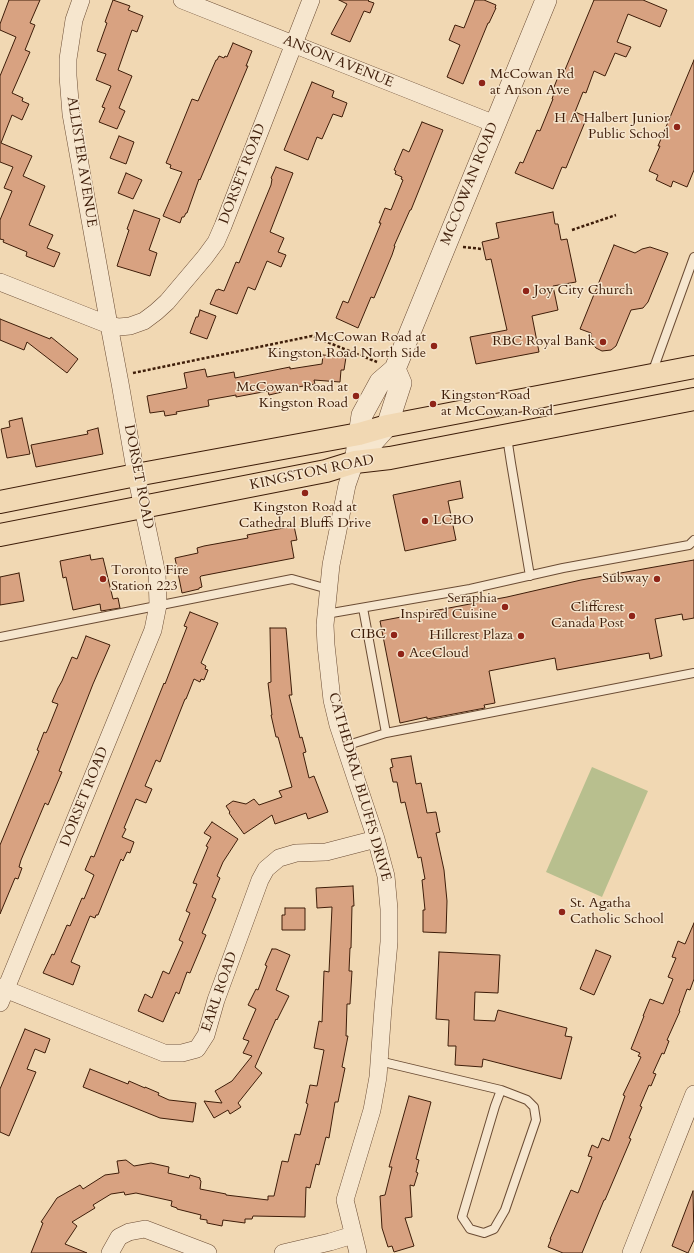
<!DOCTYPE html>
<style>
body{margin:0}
canvas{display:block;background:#f1d8b3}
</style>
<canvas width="694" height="1253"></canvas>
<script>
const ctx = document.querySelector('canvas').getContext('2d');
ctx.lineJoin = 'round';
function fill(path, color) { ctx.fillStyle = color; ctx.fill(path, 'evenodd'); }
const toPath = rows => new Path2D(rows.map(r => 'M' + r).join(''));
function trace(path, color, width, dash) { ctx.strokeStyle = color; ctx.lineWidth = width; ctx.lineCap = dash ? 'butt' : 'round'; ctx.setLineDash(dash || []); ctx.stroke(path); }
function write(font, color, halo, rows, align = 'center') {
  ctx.font = font + ' Cardo,serif'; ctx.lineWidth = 3; ctx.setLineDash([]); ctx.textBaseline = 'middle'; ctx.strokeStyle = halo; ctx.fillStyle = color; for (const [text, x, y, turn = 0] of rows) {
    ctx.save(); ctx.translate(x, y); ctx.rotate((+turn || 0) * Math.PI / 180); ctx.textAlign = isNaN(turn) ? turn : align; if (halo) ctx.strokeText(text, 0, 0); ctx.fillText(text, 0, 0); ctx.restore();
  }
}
fill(toPath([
 [592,767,648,791,602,897,546,872]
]), '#b8bf8e');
const building = toPath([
 [9,0,40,0,30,23,35,25,25,50,30,52,12,93,23,98,22,101,29,104,22,120,12,115,1,143,32,156,23,176,45,186,29,225,53,235,47,248,60,253,54,267,26,256,27,252,3,242,4,240,0,239,0,220,12,191,4,188,13,167,0,162,0,76,16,37,0,30,0,24,9,0],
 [113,0,130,6,128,10,143,16,137,32,132,30,118,70,132,76,119,108,125,111,117,129,99,122,105,108,102,107,111,86,96,80,106,54,97,51,107,23,105,22,113,0],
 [339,0,369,0,368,1,374,3,370,13,364,11,350,42,331,34,347,4,339,0],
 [475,0,484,0,496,5,495,8,496,8,489,23,488,23,463,84,447,77,460,45,449,40,455,25,464,28,475,0],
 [594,0,643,0,667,10,660,27,628,14,617,42,631,47,626,57,615,53,605,76,594,71,586,93,583,92,575,112,587,117,566,168,562,167,553,189,515,173,520,162,523,163,537,130,540,131,553,99,552,99,554,93,552,92,558,77,561,79,562,77,594,0],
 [233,43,252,51,246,66,248,66,200,180,199,179,187,213,186,213,184,217,182,217,180,223,163,216,182,172,170,168,171,165,166,163,192,99,198,101,216,60,217,60,219,56,224,58,225,56,227,57,233,43],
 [694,60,694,170,687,187,673,181,671,187,656,180,658,175,649,171,660,146,658,146,694,60],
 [312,82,334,91,332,97,347,103,342,117,333,114,322,139,317,137,308,160,284,150,312,82],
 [422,122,443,130,411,210,410,210,394,246,395,246,392,255,374,298,371,297,358,328,336,318,343,301,348,303,381,223,379,223,385,208,391,210,403,180,401,179,402,177,395,174,396,171,394,170,403,149,409,152,422,122],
 [119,136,134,142,126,164,110,158,119,136],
 [276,167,293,173,270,232,284,238,278,252,286,255,281,267,267,261,255,290,248,287,237,314,210,304,216,290,218,290,218,289,224,291,236,262,239,263,271,185,272,179,271,178,276,167],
 [126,173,142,180,133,199,118,193,126,173],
 [134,210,160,219,149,250,157,253,150,276,117,266,129,230,127,229,134,210],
 [553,212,555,224,558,224,561,240,567,239,576,282,553,286,558,310,532,316,539,352,476,364,470,337,507,330,491,259,486,260,482,242,499,238,496,223,553,212],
 [614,245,635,253,642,249,650,247,668,253,648,302,643,308,631,310,616,346,611,350,602,351,596,348,592,343,591,333,580,329,614,245],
 [200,310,216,316,207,339,190,333,196,317,198,317,200,310],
 [0,319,50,339,51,337,78,359,67,373,27,342,24,350,0,340,0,319],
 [323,355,346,357,344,370,341,370,340,382,314,380,315,384,281,390,282,392,269,395,268,391,236,397,236,395,208,400,209,406,176,412,177,414,165,416,164,411,150,413,147,396,187,388,184,373,205,369,207,377,234,372,235,378,290,367,290,369,322,364,323,355],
 [22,418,30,454,7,458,1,429,10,427,9,421,22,418],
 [98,428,103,454,36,467,31,445,88,434,87,431,98,428],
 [460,481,463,498,448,501,456,540,405,551,393,495,460,481],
 [294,526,297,540,291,541,294,558,201,576,200,577,202,587,199,588,199,589,182,593,175,558,198,553,197,548,204,546,248,538,247,535,294,526],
 [90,555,91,560,103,558,113,599,118,598,120,608,101,611,100,604,73,610,66,577,63,578,60,561,90,555],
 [694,560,694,618,683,620,682,614,655,619,662,656,650,659,649,653,557,670,555,658,489,671,495,703,484,705,485,708,427,719,427,717,400,723,380,621,507,597,581,580,694,560],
 [19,573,24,601,0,605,0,577,19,573],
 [190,612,218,623,201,663,206,666,205,669,208,670,204,680,201,679,200,682,194,679,186,699,185,699,160,762,156,760,145,786,152,789,146,803,136,799,124,828,126,829,122,837,134,842,130,853,127,852,123,861,121,859,98,915,96,915,95,918,90,916,71,962,80,966,73,985,43,973,52,954,54,955,67,925,70,926,82,898,84,899,94,875,85,870,91,856,94,857,164,683,165,684,187,627,184,626,190,612],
 [270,628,286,628,292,695,289,695,300,738,302,737,306,752,303,753,309,778,314,776,328,812,308,819,306,813,275,824,272,815,244,834,229,813,230,812,226,806,233,801,246,804,254,799,259,805,282,797,279,791,292,787,278,737,276,737,271,715,272,715,268,683,271,682,270,628],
 [86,636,110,645,93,684,59,771,62,772,48,805,45,803,21,860,19,867,22,868,18,879,15,878,0,914,0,845,39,751,37,750,44,732,46,733,48,729,58,704,52,702,58,688,62,681,72,657,77,659,86,636],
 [411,756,416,784,421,783,427,813,436,812,440,832,436,833,444,870,447,901,446,933,423,932,423,910,425,910,422,880,425,879,421,857,418,858,405,802,401,803,397,782,393,782,390,768,393,767,391,759,411,756],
 [212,822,238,839,223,862,217,876,220,878,212,897,216,899,202,933,206,935,190,973,187,972,179,994,176,992,163,1022,138,1011,145,994,152,998,163,971,169,974,183,942,179,940,190,913,186,911,197,884,193,883,208,847,206,846,211,837,204,833,212,822],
 [353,886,354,906,352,906,351,948,350,948,349,971,352,971,350,1004,347,1004,346,1036,348,1036,342,1067,345,1068,338,1102,335,1102,329,1138,326,1137,319,1165,316,1164,310,1188,306,1187,305,1217,253,1216,252,1219,245,1219,245,1223,223,1220,222,1226,207,1223,207,1220,200,1219,201,1215,177,1209,177,1208,171,1206,172,1201,136,1193,125,1195,124,1192,111,1194,93,1205,95,1208,72,1222,77,1226,65,1244,87,1253,31,1253,43,1223,41,1222,57,1198,80,1185,83,1189,105,1175,119,1173,117,1161,126,1160,134,1166,151,1163,169,1167,168,1173,189,1178,190,1175,200,1178,200,1180,201,1181,200,1189,226,1194,226,1195,268,1200,268,1196,274,1196,282,1161,288,1162,295,1134,300,1135,308,1104,306,1103,310,1085,317,1086,324,1050,314,1048,319,1021,322,1022,324,971,329,972,332,907,317,908,316,888,353,886],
 [285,908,305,908,305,930,282,930,282,915,285,915,285,908],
 [694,923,694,979,690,990,687,989,679,1011,680,1011,667,1040,669,1041,664,1054,662,1053,653,1073,656,1074,651,1086,649,1085,640,1106,642,1107,629,1138,631,1139,605,1200,604,1200,582,1253,563,1253,548,1247,551,1239,550,1239,571,1190,578,1193,592,1157,588,1156,592,1145,598,1148,602,1138,609,1141,625,1096,623,1095,641,1057,638,1056,640,1053,631,1049,644,1016,643,1016,650,999,663,1004,673,979,668,977,676,958,672,957,678,941,685,944,694,923],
 [272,949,276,949,290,955,276,990,289,996,277,1020,276,1019,255,1067,262,1073,238,1103,241,1107,230,1114,228,1110,214,1118,204,1101,222,1103,215,1091,232,1081,252,1056,243,1053,249,1041,243,1039,256,1009,248,1005,256,989,258,990,267,966,265,965,272,949],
 [596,950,611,956,594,995,580,989,596,950],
 [439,952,500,955,498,993,475,992,474,1020,495,1021,498,1010,567,1028,565,1036,572,1037,561,1079,483,1059,482,1067,455,1065,456,1046,448,1046,449,1020,436,1019,439,952],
 [25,1029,50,1039,45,1053,35,1049,27,1069,36,1072,9,1136,0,1132,0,1089,25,1029],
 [90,1069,128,1084,129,1081,145,1088,145,1087,159,1093,158,1095,169,1100,196,1103,193,1122,160,1118,83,1087,90,1069],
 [409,1096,431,1102,416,1159,419,1160,416,1172,418,1173,414,1186,410,1185,412,1217,405,1218,414,1246,394,1252,392,1246,388,1247,382,1228,380,1196,385,1195,392,1167,389,1167,409,1096],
 [693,1191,694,1240,688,1253,672,1246,693,1191]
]);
fill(building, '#d8a281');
trace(building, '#3e1d09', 1);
const service = toPath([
 [652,373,694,257],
 [507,437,511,463,530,576],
 [363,608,386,733,694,673],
 [326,614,470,589,563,568,689,545,694,540],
 [0,637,292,579,328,589],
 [345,746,386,733],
 [379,1061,501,1090,527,1100,534,1107,536,1120,505,1210,494,1229,484,1233,470,1229,462,1217,495,1106,501,1090]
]);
const minor = toPath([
 [182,0,495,124],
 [0,282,109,325,119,327,130,326,144,321,156,312,167,302,205,257,216,242,223,226,311,0],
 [355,462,347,485,331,565,325,625,326,645,332,700,338,725,376,839,386,876,389,909,389,942,383,1008,378,1077,372,1110,345,1200,358,1253],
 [0,987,164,1053,182,1053,197,1049,206,1035,216,1000,260,880,266,869,279,858,296,853,326,852,376,839],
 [0,1003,153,630,158,605,157,574,136,475,120,383,109,325,71,114,68,76,68,59,74,20,81,0],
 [110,1253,119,1237,129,1232,145,1229,208,1253],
 [283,1253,330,1242,353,1235],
 [631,1253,694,1094]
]);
const tertiary = toPath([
 [355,462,362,415,380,382,395,369,546,0],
 [355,462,387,426,401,383,395,369]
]);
const primary = toPath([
 [0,502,136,475,359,434,387,426,694,367],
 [0,535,326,471,355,462,390,458,694,399]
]);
trace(service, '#6b4c34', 10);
trace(minor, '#6b4c34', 18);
trace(tertiary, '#6b4c34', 22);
trace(primary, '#3e1d09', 24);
trace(toPath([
 [572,230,616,215],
 [463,247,482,249],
 [133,373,312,336,377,362]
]), '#3e1d09', 2.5, [3, 2]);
trace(service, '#f6e6ce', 8);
trace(minor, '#f6e6ce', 17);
trace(tertiary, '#f6e6ce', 21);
trace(primary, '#f1d8b3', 22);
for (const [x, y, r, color] of [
 [482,83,4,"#8f2418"],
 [677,127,4,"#8f2418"],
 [526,291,4,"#8f2418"],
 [603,342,4,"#8f2418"],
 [434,346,4,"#8f2418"],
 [356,396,4,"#8f2418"],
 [433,404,4,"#8f2418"],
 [305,493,4,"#8f2418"],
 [425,521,4,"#8f2418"],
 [103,579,4,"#8f2418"],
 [657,579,4,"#8f2418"],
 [505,607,4,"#8f2418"],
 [632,616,4,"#8f2418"],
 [394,635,4,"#8f2418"],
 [521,636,4,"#8f2418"],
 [401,654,4,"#8f2418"],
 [562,912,4,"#8f2418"]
]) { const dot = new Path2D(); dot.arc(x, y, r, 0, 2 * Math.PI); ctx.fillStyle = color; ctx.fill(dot); trace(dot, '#f6e6ce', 1.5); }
write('14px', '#3e1d09', '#f6e6ce', [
 ["ANSON AVENUE",338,62,22],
 ["ALLISTER AVENUE",81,162,81],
 ["DORSET ROAD",243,174,-69],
 ["MCCOWAN ROAD",470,184,-68],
 ["KINGSTON ROAD",312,473,-12],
 ["DORSET ROAD",138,477,79],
 ["CATHEDRAL BLUFFS DRIVE",359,787,74],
 ["DORSET ROAD",85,797,-68],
 ["EARL ROAD",220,992,-71]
]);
write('14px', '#3e1d09', '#f6e6ce', [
 ["McCowan Rd",490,75,"left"],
 ["at Anson Ave",490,91,"left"],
 ["H A Halbert Junior",669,119],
 ["Public School",669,135],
 ["Joy City Church",534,291,"left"],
 ["McCowan Road at",426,338],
 ["Kingston Road North Side",426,354],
 ["RBC Royal Bank",595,342],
 ["McCowan Road at",348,388],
 ["Kingston Road",348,404],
 ["Kingston Road",441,396,"left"],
 ["at McCowan Road",441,412,"left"],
 ["Kingston Road at",305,508,"center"],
 ["Cathedral Bluffs Drive",305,524,"center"],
 ["LCBO",433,521,"left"],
 ["Toronto Fire",111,571,"left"],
 ["Station 223",111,587,"left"],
 ["Subway",649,579],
 ["Seraphia",497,599],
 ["Inspired Cuisine",497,615],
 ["Cliffcrest",624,608],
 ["Canada Post",624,624],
 ["CIBC",386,635],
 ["Hillcrest Plaza",513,636],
 ["AceCloud",409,654,"left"],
 ["St. Agatha",570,904,"left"],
 ["Catholic School",570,920,"left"]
], 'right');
</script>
